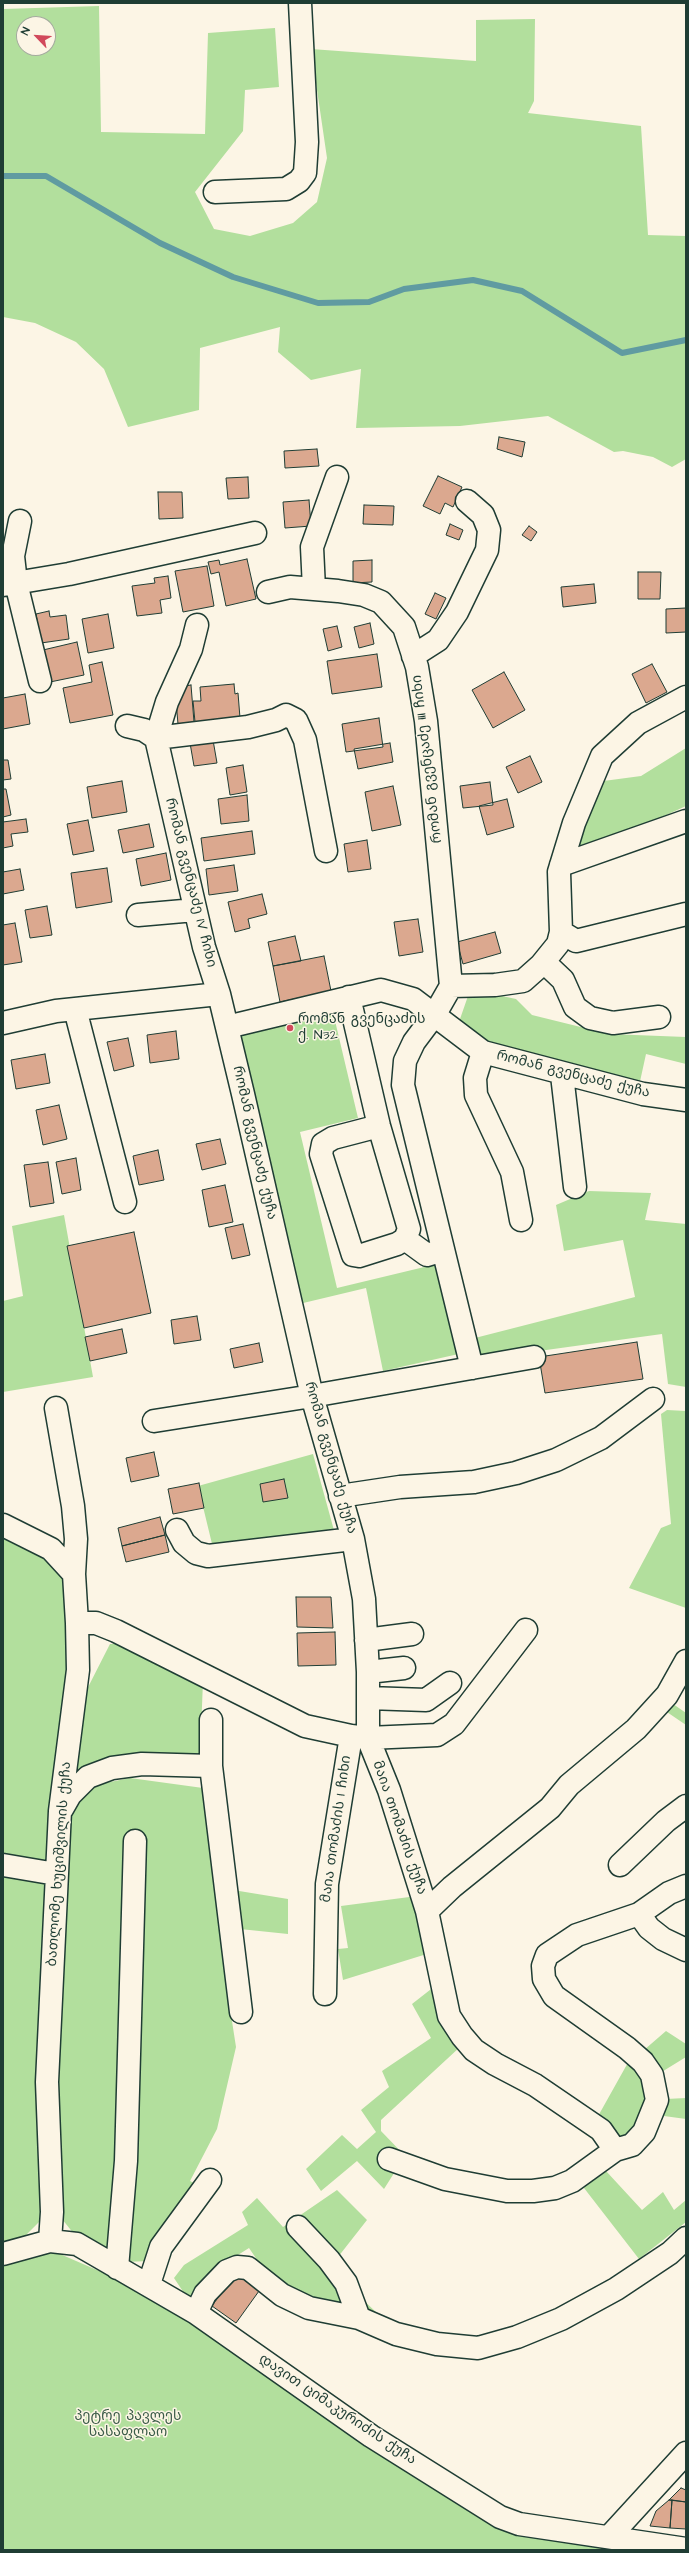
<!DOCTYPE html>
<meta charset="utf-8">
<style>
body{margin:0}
#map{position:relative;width:689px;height:2553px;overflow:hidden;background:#fcf5e5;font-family:"Architects Daughter",sans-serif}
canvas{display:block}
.frame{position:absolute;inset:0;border:4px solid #1f3d34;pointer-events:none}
.north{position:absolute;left:16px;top:16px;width:40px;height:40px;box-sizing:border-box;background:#fcf5e5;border:1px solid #a4ab9e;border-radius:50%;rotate:295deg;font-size:11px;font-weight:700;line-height:16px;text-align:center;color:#1f3d34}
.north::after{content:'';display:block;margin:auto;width:14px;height:18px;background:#d1495b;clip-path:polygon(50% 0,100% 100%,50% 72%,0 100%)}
</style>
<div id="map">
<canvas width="689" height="2553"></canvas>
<div class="frame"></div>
<div class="north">N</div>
</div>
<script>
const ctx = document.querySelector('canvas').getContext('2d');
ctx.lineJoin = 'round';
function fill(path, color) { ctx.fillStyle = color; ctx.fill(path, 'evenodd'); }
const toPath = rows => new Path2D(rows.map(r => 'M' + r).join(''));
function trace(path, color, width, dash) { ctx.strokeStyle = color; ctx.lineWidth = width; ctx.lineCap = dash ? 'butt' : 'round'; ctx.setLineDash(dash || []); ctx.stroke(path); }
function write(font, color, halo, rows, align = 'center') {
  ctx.font = font + ' "Architects Daughter","Noto Sans Georgian",sans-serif'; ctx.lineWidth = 3; ctx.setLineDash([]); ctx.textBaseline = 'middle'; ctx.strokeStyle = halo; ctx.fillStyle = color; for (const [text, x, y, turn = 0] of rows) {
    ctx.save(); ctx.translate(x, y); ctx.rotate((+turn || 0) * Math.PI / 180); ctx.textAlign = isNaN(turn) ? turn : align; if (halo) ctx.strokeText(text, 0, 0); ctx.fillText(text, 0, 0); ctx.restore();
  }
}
fill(toPath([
 [99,6,101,132,205,134,208,33,275,28,279,87,245,90,243,131,195,192,214,229,250,236,293,223,317,202,327,158,311,49,476,61,476,20,535,19,534,101,528,113,641,126,648,235,686,236,686,459,672,467,653,457,623,451,614,452,548,416,460,426,356,428,361,369,311,380,278,352,280,327,200,348,199,410,128,427,104,369,76,342,35,323,3,317,3,9],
 [24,24,48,24,48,48,24,48],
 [686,748,686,806,567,860,596,782,641,776],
 [488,993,516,999,532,1015,609,1034,686,1037,686,1064,646,1054,639,1086,481,1043,467,1031,460,1019,468,996],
 [332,1008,358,1118,300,1132,337,1288,441,1263,463,1353,383,1371,366,1288,299,1304,239,1043,242,1036,253,1028],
 [589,1191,651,1193,645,1220,686,1224,686,1387,668,1384,662,1334,539,1351,536,1346,476,1356,471,1339,635,1297,623,1240,564,1251,556,1205],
 [64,1215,93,1377,3,1392,3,1301,23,1296,12,1226],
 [667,1410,686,1411,686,1608,629,1588,661,1528,671,1524,661,1414],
 [313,1454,335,1534,213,1548,198,1486],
 [3,1534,54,1559,67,1582,69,1623,44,2214,39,2222,24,2237,37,2251,60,2254,150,2293,456,2499,645,2550,3,2550],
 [110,1644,122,1644,203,1681,200,1756,128,1756,95,1762,74,1776,81,1701],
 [666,1699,686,1713,686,1725,661,1708],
 [130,1778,203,1788,227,1989,236,2047,217,2129,190,2181,200,2186,150,2261,124,2262,78,2239,62,2219,57,2187,59,1983,71,1811,85,1787],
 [233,1890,288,1899,288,1934,240,1929],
 [417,1896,430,1953,343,1980,338,1949,348,1948,341,1906],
 [435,1986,460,2047,381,2120,381,2131,408,2159,396,2170,384,2189,357,2161,321,2191,306,2169,342,2135,357,2149,376,2132,361,2110,389,2087,382,2071,431,2038,412,2004],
 [666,2031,686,2044,686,2057,660,2073,644,2050],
 [630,2059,651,2090,646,2110,630,2135,621,2139,597,2118],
 [686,2098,686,2119,664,2116,666,2099],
 [606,2171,642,2210,663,2192,674,2210,686,2200,686,2222,639,2259,584,2188,593,2176],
 [337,2190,367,2220,338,2257,356,2293,379,2315,307,2300,264,2270,249,2248,206,2275,188,2299,174,2278,184,2265,248,2225,242,2212,257,2198,283,2227]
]), '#b2df9d');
trace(toPath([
 [3,176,46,176,160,243,233,277,318,303,369,302,404,289,473,280,522,291,622,353,686,340]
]), '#609ba1', 6);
const building = toPath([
 [499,437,525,442,522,457,497,449,499,437],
 [317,449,319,466,285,468,284,451,317,449],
 [438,476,462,487,453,507,445,503,440,514,423,506,438,476],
 [248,477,249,498,228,499,226,478,248,477],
 [158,492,182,492,183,518,159,519,158,492],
 [309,500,311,526,285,528,283,502,309,500],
 [364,505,394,506,393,525,363,524,364,505],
 [450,524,463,530,459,540,446,535,450,524],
 [529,526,537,532,531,541,522,535,529,526],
 [247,559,256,599,226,606,219,572,211,574,208,562,219,560,220,565,247,559],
 [372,560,372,582,353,583,353,561,372,560],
 [207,566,214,606,183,612,175,571,207,566],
 [638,572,661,572,660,599,638,599,638,572],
 [168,576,171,598,160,600,162,613,137,616,132,586,155,583,154,578,168,576],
 [594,584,596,603,563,607,561,587,594,584],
 [435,593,446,598,436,619,425,614,435,593],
 [686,608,686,632,666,633,666,609,686,608],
 [49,611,50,617,66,615,69,639,41,643,36,614,49,611],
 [108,614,114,648,88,653,82,619,108,614],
 [370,623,374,644,359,648,354,627,370,623],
 [337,626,342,647,328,651,323,629,337,626],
 [77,642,84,675,50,682,43,650,77,642],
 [377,654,382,687,332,694,327,661,377,654],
 [102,662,113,715,70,723,63,688,92,682,89,665,102,662],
 [652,664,667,692,646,703,632,674,652,664],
 [504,672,525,710,493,728,472,690,504,672],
 [234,684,235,694,238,693,240,718,195,722,193,701,201,701,200,687,234,684],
 [191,685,194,722,178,724,176,701,185,686,191,685],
 [25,694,30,724,3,729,3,698,25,694],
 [379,718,383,747,346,752,342,724,379,718],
 [213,740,217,763,194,766,190,743,213,740],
 [390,743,393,762,358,769,354,749,390,743],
 [530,756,542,782,518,793,506,767,530,756],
 [3,760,8,760,11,779,3,780,3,760],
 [243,765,247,792,230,795,226,768,243,765],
 [122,781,127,812,92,818,87,787,122,781],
 [490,782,493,805,463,808,460,786,490,782],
 [393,786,401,825,372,831,365,792,393,786],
 [3,789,6,789,11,815,3,817,3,789],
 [247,795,249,821,221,824,218,799,247,795],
 [507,799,514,827,487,835,479,806,507,799],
 [26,819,28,832,11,834,13,846,3,848,3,822,26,819],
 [88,820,94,851,73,855,67,824,88,820],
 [149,824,154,847,123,853,118,830,149,824],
 [252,831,255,854,204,861,201,838,252,831],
 [367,840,371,869,348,872,344,844,367,840],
 [166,853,171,880,141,886,136,859,166,853],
 [234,865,238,891,209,895,206,869,234,865],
 [107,868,112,902,76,908,71,873,107,868],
 [20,869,24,890,3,894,3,872,20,869],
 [262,894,267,914,248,919,250,928,235,932,228,902,262,894],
 [47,906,52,935,30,938,25,910,47,906],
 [418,919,423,952,399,956,394,922,418,919],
 [15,923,22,962,3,965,3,925,15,923],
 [495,932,501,953,463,964,457,942,495,932],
 [295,936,301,961,273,966,268,942,295,936],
 [324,956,331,991,280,1002,273,966,324,956],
 [176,1031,179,1059,150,1063,147,1035,176,1031],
 [128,1038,134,1066,114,1071,107,1042,128,1038],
 [45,1054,50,1083,16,1089,11,1060,45,1054],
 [59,1105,67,1139,43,1145,36,1110,59,1105],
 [220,1139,226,1164,202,1170,196,1144,220,1139],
 [158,1150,164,1180,139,1185,133,1156,158,1150],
 [76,1158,81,1190,62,1194,56,1162,76,1158],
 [48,1162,54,1203,30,1207,24,1165,48,1162],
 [225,1185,233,1222,209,1227,202,1190,225,1185],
 [243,1224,250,1255,232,1259,225,1228,243,1224],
 [134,1232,151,1313,84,1328,67,1246,134,1232],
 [197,1316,201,1340,174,1344,171,1320,197,1316],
 [122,1329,127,1353,90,1361,85,1337,122,1329],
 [637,1342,643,1379,545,1393,539,1357,637,1342],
 [259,1343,263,1362,234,1368,230,1349,259,1343],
 [154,1452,159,1476,131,1482,126,1458,154,1452],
 [284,1479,288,1498,263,1502,260,1484,284,1479],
 [199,1483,204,1508,173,1514,168,1489,199,1483],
 [160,1517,165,1535,122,1546,118,1528,160,1517],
 [165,1535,169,1552,126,1562,122,1546,165,1535],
 [296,1597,331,1597,333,1628,297,1627,296,1597],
 [335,1632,336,1665,298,1666,297,1633,335,1632],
 [235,2273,259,2291,236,2323,212,2306,235,2273],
 [681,2488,686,2490,686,2502,669,2500,681,2488],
 [669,2500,672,2500,670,2528,650,2526,656,2511,669,2500],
 [672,2500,686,2502,686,2529,670,2528,672,2500]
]);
fill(building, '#dba88f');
trace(building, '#1f3d34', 1);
const minor = toPath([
 [215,192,286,189,299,181,305,173,307,142,300,3],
 [20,521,13,556,16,583,40,681],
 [3,585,69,574,255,533],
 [314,589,312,547,337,477],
 [268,592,290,587,338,591,364,595,381,602,404,627,417,667,426,721,451,986,435,1014,414,1042,405,1061,403,1085,472,1368],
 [197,625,191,649,167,702,156,738,204,947,219,994,243,1094,312,1396,353,1539,364,1599,368,1672,368,1738,437,1735,454,1724,526,1630],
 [413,656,438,640,457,612,487,550,489,530,483,515,467,501],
 [127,726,144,730,156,738,248,727,276,720,286,715,296,720,305,740,326,851],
 [561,865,686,821],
 [138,915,195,910],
 [561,932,576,941,686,914],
 [544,962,563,980,575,1007,590,1018,613,1023,659,1017],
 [451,986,495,985,523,981,541,965,558,944,561,932,559,872,574,823,602,756,638,723,686,697],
 [349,997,379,1126,409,1229,405,1239,397,1244,359,1256,353,1255,321,1154,323,1144,333,1138,379,1126],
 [75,1009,125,1202],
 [3,1023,56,1011,219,994],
 [227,1027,381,990,413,999,483,1052,643,1094,686,1100],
 [483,1052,475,1078,476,1095,512,1172,521,1220],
 [562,1075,575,1187],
 [405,1239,427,1255,443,1250],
 [56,1408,73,1506,76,1539,74,1574],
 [154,1421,312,1396,534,1357],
 [340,1496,400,1487,474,1482,516,1473,556,1460,601,1438,653,1399],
 [3,1525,51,1549,74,1574,77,1623,78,1670,60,1811,47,2082,52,2212,50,2241],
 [177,1530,184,1543,196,1553,208,1556,353,1539],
 [77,1623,96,1623,116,1631,305,1726,351,1736,368,1738,389,1790,427,1911,449,2016,462,2036,474,2050,495,2064,535,2085,601,2130,615,2150],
 [366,1640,412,1634],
 [368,1672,404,1668],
 [368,1698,426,1700,450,1683],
 [211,1720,211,1766,241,2012],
 [62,1809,70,1795,88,1777,112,1768,142,1764,211,1766],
 [3,1865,56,1874],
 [620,1865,666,1821,686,1806],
 [427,1911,452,1887,550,1808,569,1785,636,1729,667,1695,686,1661],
 [639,1914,669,1893,686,1886],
 [325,1994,327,1884,351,1736],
 [389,2159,445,2179,507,2191,533,2191,555,2188,572,2181,615,2150,632,2145,644,2132,657,2100,652,2075,643,2062,627,2048,554,1996,544,1979,543,1966,547,1955,577,1935,639,1914,649,1928,663,1939,686,1950],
 [298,2227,329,2260,346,2283,359,2318],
 [3,2254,50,2241,77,2244,196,2313,371,2436,500,2517,519,2524,686,2549],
 [117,2268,126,2161,135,1841],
 [149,2284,161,2247,210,2180],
 [196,2313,205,2294,227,2271,237,2267,248,2268,282,2295,309,2308,359,2318,396,2334,437,2344,478,2348,517,2337,561,2319,616,2289,670,2253,686,2238],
 [610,2536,686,2453]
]);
trace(minor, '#1f3d34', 25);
trace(minor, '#fcf5e5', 22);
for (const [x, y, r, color] of [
 [290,1028,4,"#d1495b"]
]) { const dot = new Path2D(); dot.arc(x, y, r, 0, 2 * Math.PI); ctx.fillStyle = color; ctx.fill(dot); trace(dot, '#fcf5e5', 1.5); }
write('14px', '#1f3d34', '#fcf5e5', [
 ["რომან გვენცაძე III ჩიხი",428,759,-97],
 ["რომან გვენცაძე IV ჩიხი",190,883,76],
 ["რომან გვენცაძე ქუჩა",573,1075,14],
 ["რომან გვენცაძე ქუჩა",254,1143,77],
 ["რომან გვენცაძე ქუჩა",330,1458,74],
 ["მაია თომაძის ქუჩა",399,1828,71],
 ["მაია თომაძის I ჩიხი",337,1829,-82],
 ["ბათლომე ხუციშვილის ქუჩა",60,1864,-86],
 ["დავით ციმაკურიძის ქუჩა",337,2410,34]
]);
write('14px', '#1f3d34', '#fcf5e5', [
 ["რომან გვენცაძის",298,1020],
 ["ქ. N32",298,1036]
], 'left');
write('14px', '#3c5d49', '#fcf5e5', [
 ["პეტრე პავლეს",128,2417],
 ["სასაფლაო",128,2433]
]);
</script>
